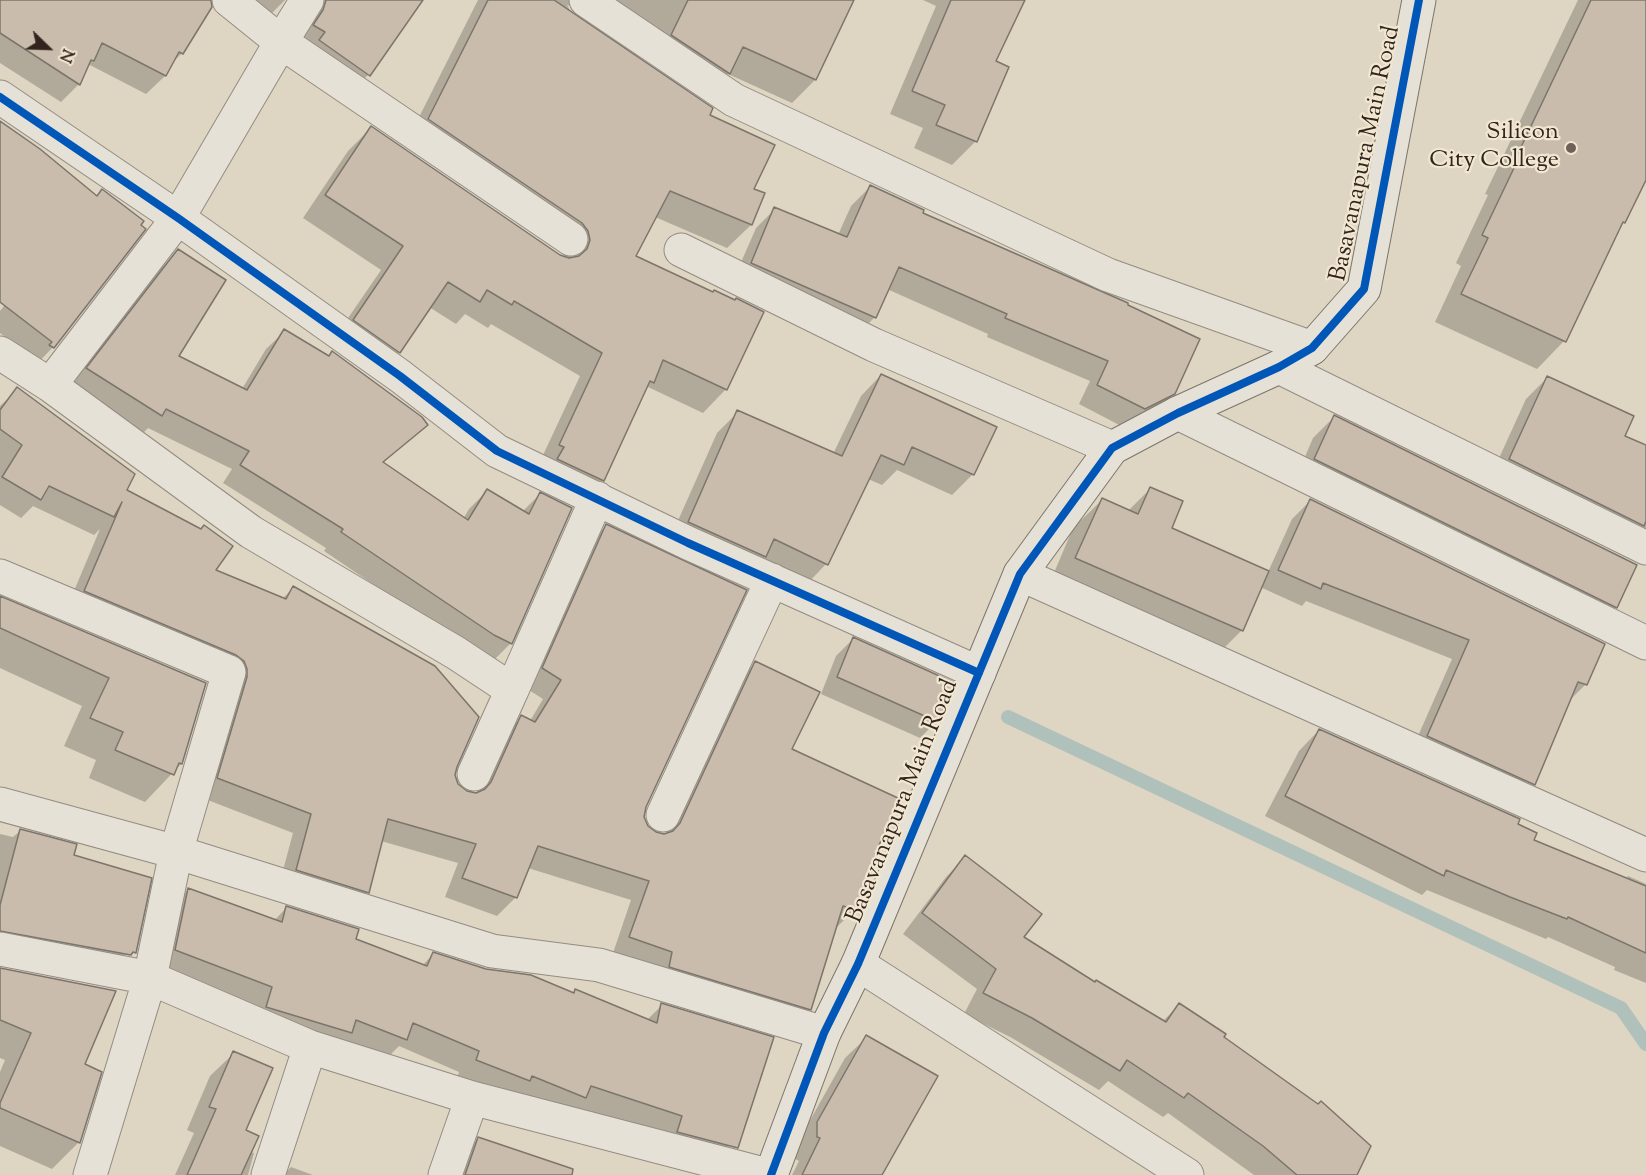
<!DOCTYPE html>
<style>
body{margin:0}
#map{position:relative;width:1646px;height:1175px;overflow:hidden;background:#ded5c2;font-family:"Sorts Mill Goudy",serif}
canvas{display:block}
.north{position:absolute;left:18px;top:18px;width:60px;height:60px;-webkit-text-stroke:4px #f1e7d0;paint-order:stroke;rotate:113deg;font-size:16px;font-weight:700;line-height:24px;text-align:center;color:#31231e}
.north::after{content:'';display:block;margin:auto;width:21px;height:27px;background:#31231e;clip-path:polygon(50% 0,100% 100%,50% 72%,0 100%)}
</style>
<div id="map">
<canvas width="1646" height="1175"></canvas>
<div class="north">N</div>
</div>
<script>
const ctx = document.querySelector('canvas').getContext('2d');
ctx.lineJoin = 'round';
function fill(path, color) { ctx.fillStyle = color; ctx.fill(path, 'evenodd'); }
const toPath = rows => new Path2D(rows.map(r => 'M' + r).join(''));
function trace(path, color, width, dash) { ctx.strokeStyle = color; ctx.lineWidth = width; ctx.lineCap = dash ? 'butt' : 'round'; ctx.setLineDash(dash || []); ctx.stroke(path); }
function write(font, color, halo, rows, align = 'center') {
  ctx.font = font + ' "Sorts Mill Goudy",serif'; ctx.lineWidth = 4.5; ctx.setLineDash([]); ctx.textBaseline = 'middle'; ctx.strokeStyle = halo; ctx.fillStyle = color; for (const [text, x, y, turn = 0] of rows) {
    ctx.save(); ctx.translate(x, y); ctx.rotate((+turn || 0) * Math.PI / 180); ctx.textAlign = isNaN(turn) ? turn : align; if (halo) ctx.strokeText(text, 0, 0); ctx.fillText(text, 0, 0); ctx.restore();
  }
}
fill(toPath([
 [0,0,209,0,182,53,170,65,165,76,146,94,88,64,79,84,61,102,0,63],
 [226,0,285,0,262,23],
 [292,0,421,0,368,75,350,93,296,44],
 [478,0,852,0,815,80,792,103,728,74,705,97,573,7,567,5,574,17,708,116,752,189,763,194,751,225,727,248,655,217,634,257,712,294,762,313,726,389,703,413,648,387,645,390,602,480,579,503,537,468,580,376,491,324,488,328,465,314,456,324,429,307,399,352,376,375,331,343,381,270,303,218,348,151,371,128,560,256,566,258,559,246,406,143],
 [923,0,1024,0,994,62,1007,67,976,141,952,165,914,148,923,128,890,114,936,6],
 [1578,0,1646,0,1646,176,1623,222,1619,227,1564,341,1537,369,1435,322,1461,266,1456,263,1488,195,1485,194],
 [0,123,96,197,102,191,53,347,36,365,35,360,0,333,0,311,30,274,0,251],
 [870,187,921,214,1173,393,1154,413,1125,428,1079,404,1090,381,987,337,988,334,887,289,875,317,855,337,732,283,756,228,775,209,838,235,851,206],
 [178,251,176,357,242,389,266,349,285,331,426,424,383,463,463,519,469,509,487,491,522,512,540,494,570,509,510,644,492,662,475,653,324,551,326,548,223,483,232,469,148,428,143,433,69,387,160,269],
 [881,375,973,474,952,495,897,470,882,485,868,479,826,564,806,585,668,543,717,433,738,412,833,454,861,396],
 [1547,378,1623,437,1646,446,1646,544,1489,480,1526,399],
 [18,389,214,571,282,599,293,588,455,766,454,775,457,785,466,793,476,794,503,735,522,717,530,721,543,699,524,687,587,545,606,526,645,807,643,817,647,827,655,834,666,835,737,682,755,663,790,750,873,855,855,909,836,928,810,1009,791,1027,612,956,631,900,528,868,516,897,497,916,445,897,458,863,381,841,367,892,348,911,278,889,293,833,200,797,217,673,66,610,100,529,94,535,33,506,21,518,0,505,0,406],
 [1334,417,1616,607,1595,628,1295,480,1313,438],
 [1150,489,1170,529,1268,572,1292,519,1310,501,1586,684,1568,702,1542,763,1524,782,1418,736,1452,659,1306,601,1302,606,1260,587,1242,630,1213,659,1048,587,1073,528,1102,500,1128,511],
 [0,598,204,684,181,764,145,802,89,778,96,760,64,746,82,706,0,668],
 [853,639,937,721,920,738,821,694,836,656],
 [1319,730,1532,841,1625,879,1628,876,1646,884,1646,983,1614,970,1615,967,1548,937,1546,939,1427,890,1422,895,1265,816,1299,751],
 [20,831,72,856,137,943,117,962,0,945,0,834,13,837],
 [966,857,1022,937,1095,984,1163,1021,1179,1005,1318,1106,1355,1175,1254,1175,1168,1113,1163,1117,1108,1081,1099,1090,1012,1038,964,1014,977,989,903,934,946,877],
 [188,890,274,921,286,908,354,940,422,966,433,954,573,994,576,991,647,1020,662,1005,730,1145,709,1166,456,1081,459,1072,399,1046,385,1060,155,971,167,911],
 [0,985,83,1065,79,1142,52,1169,0,1146,0,1072,5,1060,0,1058],
 [867,1037,880,1175,792,1175,799,1161,790,1156,845,1058],
 [234,1053,244,1131,250,1152,254,1153,248,1175,175,1175,194,1133,187,1130,210,1076],
 [479,1138,541,1175,452,1175,458,1159],
 [291,1167,313,1175,283,1175]
]), '#0003');
trace(toPath([
 [1008,717,1621,1008,1646,1044]
]), '#b0c1bc', 14);
const building = toPath([
 [0,0,211,0,212,7,183,54,179,52,166,76,102,43,94,61,91,60,80,85,0,33,0,0],
 [326,0,423,0,370,76,319,40,325,32,313,25,323,10,326,0],
 [488,0,554,0,713,108,710,115,775,145,754,189,765,193,752,225,670,191,636,256,713,292,714,290,735,300,736,298,764,312,727,390,663,360,654,383,650,381,604,481,557,459,564,447,559,445,602,353,514,301,512,305,487,290,480,302,448,282,400,353,353,320,403,246,325,195,371,126,560,255,569,258,579,256,587,249,590,240,588,231,582,223,428,119,488,0],
 [688,0,854,0,816,80,743,47,730,74,671,35,688,0],
 [951,0,1025,0,996,61,1009,67,977,142,936,125,945,105,912,91,951,0],
 [1591,0,1646,0,1646,180,1625,223,1623,222,1566,342,1461,294,1488,238,1482,235,1514,168,1512,166,1591,0],
 [0,121,40,149,97,196,102,189,144,221,141,225,146,229,54,348,49,345,52,342,0,302,0,121],
 [870,185,924,210,923,213,1128,303,1128,305,1200,339,1175,394,1145,409,1097,385,1108,361,1005,318,1007,314,899,267,876,318,751,263,774,207,847,237,870,185],
 [178,249,226,280,179,356,247,390,284,329,329,356,332,351,422,417,428,425,383,462,468,520,487,489,529,514,540,492,572,508,512,644,494,635,341,532,343,529,240,465,249,451,166,409,162,416,86,368,178,249],
 [881,374,997,427,974,475,912,447,904,465,881,455,828,565,774,539,766,557,688,522,737,410,842,456,881,374],
 [1547,376,1634,416,1625,436,1646,445,1646,521,1644,526,1509,459,1547,376],
 [17,387,135,474,127,490,201,529,204,525,233,546,216,570,286,599,293,586,435,666,479,717,457,767,455,775,458,784,467,791,476,793,485,789,491,782,521,715,535,722,561,680,542,668,606,524,747,590,646,807,644,817,648,826,656,832,664,834,673,831,680,823,755,661,820,692,792,749,900,799,875,854,878,855,856,910,843,906,811,1010,669,967,672,952,629,937,649,881,538,846,517,898,462,878,476,844,388,819,369,893,296,870,311,814,217,778,247,677,247,669,244,661,236,655,84,591,122,502,114,517,49,486,41,500,2,477,22,445,0,429,0,410,17,387],
 [1334,415,1637,565,1617,608,1314,459,1334,415],
 [1150,487,1183,501,1172,528,1269,571,1243,631,1075,558,1102,498,1138,514,1150,487],
 [1310,499,1605,644,1587,685,1578,682,1535,785,1427,736,1469,640,1323,583,1321,589,1278,570,1310,499],
 [0,596,206,683,182,764,179,763,174,775,115,750,123,732,90,718,109,678,0,628,0,596],
 [853,637,955,683,938,722,837,677,853,637],
 [1319,729,1520,819,1518,824,1537,833,1534,840,1646,886,1646,953,1568,917,1567,919,1510,897,1446,870,1444,876,1285,796,1319,729],
 [20,829,77,844,74,855,152,878,136,953,133,952,131,955,0,931,0,905,20,829],
 [965,855,1042,914,1024,937,1095,982,1096,980,1166,1022,1179,1003,1226,1034,1224,1037,1318,1104,1321,1101,1371,1146,1357,1175,1297,1175,1263,1146,1188,1093,1184,1098,1127,1060,1120,1071,1032,1018,983,993,996,969,922,913,965,855],
 [188,888,282,922,286,906,359,929,356,939,427,966,433,952,486,969,531,975,574,993,575,989,657,1023,661,1003,774,1037,738,1148,677,1132,682,1116,591,1086,586,1098,532,1076,530,1081,476,1060,479,1051,413,1023,407,1040,356,1020,352,1033,266,1007,272,987,175,950,188,888],
 [0,968,116,991,85,1064,102,1072,80,1143,0,1108,0,1103,31,1033,0,1020,0,968],
 [866,1035,938,1076,882,1175,802,1175,820,1138,817,1137,817,1122,866,1035],
 [233,1051,273,1068,246,1130,259,1136,241,1175,187,1175,216,1109,209,1107,233,1051],
 [478,1137,573,1169,572,1175,465,1175,478,1137]
]);
fill(building, '#cabcad');
trace(building, '#7c756b', 1.5);
const street = toPath([
 [229,0,281,42,571,239],
 [586,0,734,100,1108,275,1312,348],
 [0,97,178,218,400,376,497,451,688,543,979,673],
 [681,250,874,345,1112,448],
 [0,353,50,385,251,532,456,653,512,690,597,498],
 [1279,367,1646,548],
 [50,385,178,218,281,42,307,0],
 [1178,413,1646,643],
 [1020,574,1646,855],
 [0,576,229,672,176,852,150,978,90,1175],
 [474,774,512,690],
 [0,804,176,852,492,951,599,965,824,1033],
 [663,815,772,580],
 [0,949,150,978,310,1047,472,1098,767,1175],
 [858,964,1187,1175],
 [268,1175,310,1047],
 [445,1175,472,1098]
]);
const secondary = toPath([
 [771,1175,824,1033,858,964,1020,574,1112,448,1178,413,1279,367,1312,348,1364,289,1419,0]
]);
trace(street, '#938c82', 35);
trace(secondary, '#7c756b', 35);
trace(street, '#e5e1d7', 33);
trace(secondary, '#e5e1d7', 33);
trace(toPath([
 [0,97,178,218,400,376,497,451,688,543,979,673],
 [771,1175,824,1033,858,964,1020,574,1112,448,1178,413,1279,367,1312,348,1364,289,1419,0]
]), '#0057b8', 8);
for (const [x, y, r, color] of [
 [1571,148,6,"#6e6157"]
]) { const dot = new Path2D(); dot.arc(x, y, r, 0, 2 * Math.PI); ctx.fillStyle = color; ctx.fill(dot); trace(dot, '#f1e7d0', 2); }
write('24px', '#31231e', '#f1e7d0', [
 ["Silicon",1559,134],
 ["City College",1559,162]
], 'right');
write('24px', '#31231e', '#f1e7d0', [
 ["Basavanapura Main Road",1367,154,-78],
 ["Basavanapura Main Road",904,802,-68]
]);
</script>
